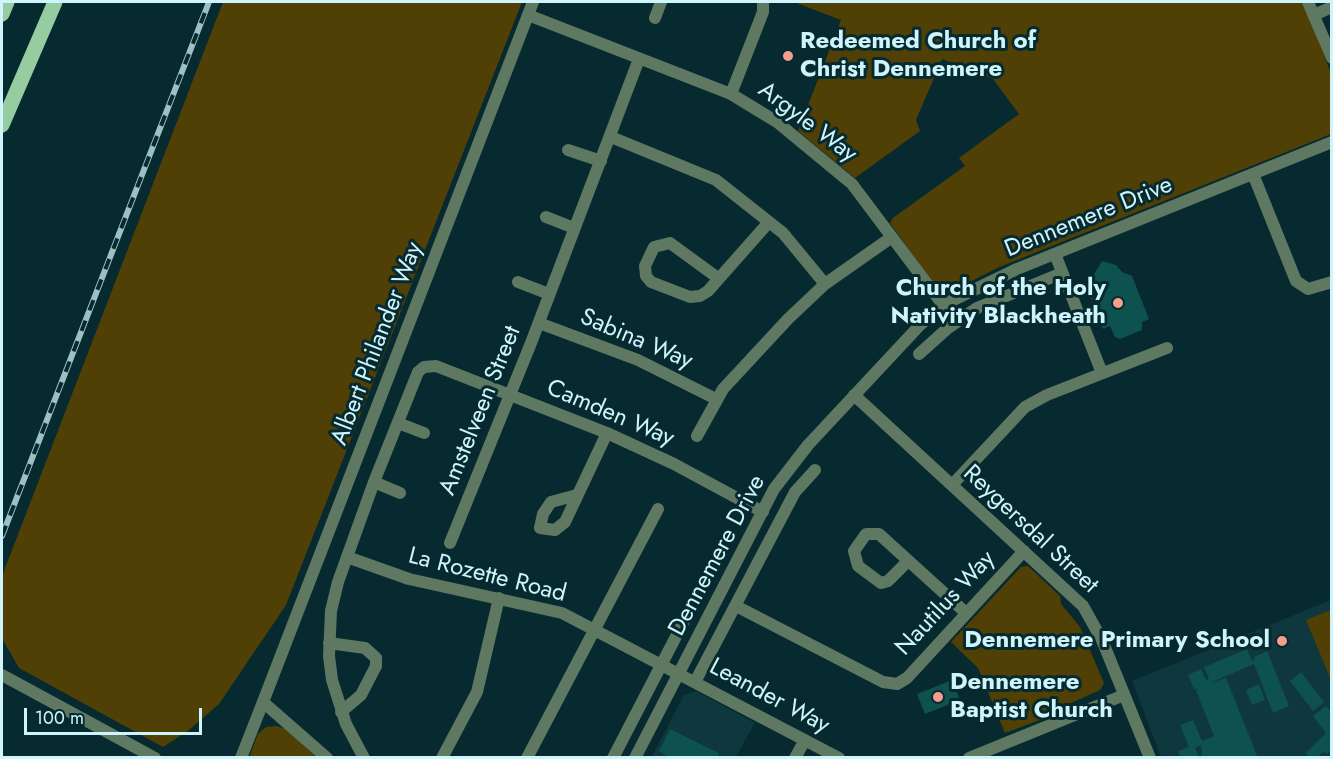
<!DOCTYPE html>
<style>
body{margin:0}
#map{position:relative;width:1333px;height:759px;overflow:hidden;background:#062a2f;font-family:Jost,sans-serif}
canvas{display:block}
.frame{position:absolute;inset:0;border:3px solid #cff5fc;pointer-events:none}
.scale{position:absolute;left:24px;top:708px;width:178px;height:27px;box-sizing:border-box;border:3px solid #cff5fc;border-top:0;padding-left:8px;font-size:18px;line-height:21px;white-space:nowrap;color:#cff5fc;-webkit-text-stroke:4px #062a2f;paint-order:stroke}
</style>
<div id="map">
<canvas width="1333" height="759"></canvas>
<div class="frame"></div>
<div class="scale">100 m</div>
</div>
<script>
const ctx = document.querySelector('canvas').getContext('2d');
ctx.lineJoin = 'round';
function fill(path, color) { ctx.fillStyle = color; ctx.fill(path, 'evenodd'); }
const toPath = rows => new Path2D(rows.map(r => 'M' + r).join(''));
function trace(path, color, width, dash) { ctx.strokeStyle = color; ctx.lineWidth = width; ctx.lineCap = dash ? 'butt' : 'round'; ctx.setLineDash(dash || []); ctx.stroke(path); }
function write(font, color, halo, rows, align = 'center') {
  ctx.font = font + ' Jost,sans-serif'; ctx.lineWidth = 6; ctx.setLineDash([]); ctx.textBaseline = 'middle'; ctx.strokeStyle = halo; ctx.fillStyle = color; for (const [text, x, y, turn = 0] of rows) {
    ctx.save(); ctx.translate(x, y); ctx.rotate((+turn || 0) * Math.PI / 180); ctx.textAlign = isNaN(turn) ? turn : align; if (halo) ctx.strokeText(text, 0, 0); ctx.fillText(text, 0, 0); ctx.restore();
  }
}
fill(toPath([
 [1331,600,1331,757,1161,757,1132,681],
 [696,691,755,723,736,757,651,758,684,695]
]), '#0e373e');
fill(toPath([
 [223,2,522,2,286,605,219,704,189,730,163,747,19,668,3,640,2,576],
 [794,2,1303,2,1331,73,1331,134,997,268,952,291,944,291,934,285,890,223,893,218,965,166,959,158,1019,114,993,79,942,59,916,120,920,131,855,178,798,131,841,20],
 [1028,566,1060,596,1061,604,1080,627,1104,683,1100,690,1069,704,1064,711,1005,733,978,668,951,642,1021,567],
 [1331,610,1332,680,1331,680,1306,620],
 [276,726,286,729,316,757,249,758,258,734,266,727]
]), '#514005');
fill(toPath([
 [1102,261,1116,265,1122,272,1132,276,1149,319,1142,322,1142,330,1120,339,1115,337,1110,326,1103,329,1099,318,1095,320,1093,314,1097,312,1089,294,1093,284,1091,279],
 [1247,649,1252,661,1255,660,1254,657,1267,651,1289,706,1273,713,1254,664,1210,683,1226,678,1258,758,1202,758,1201,745,1195,748,1199,758,1181,758,1178,751,1189,747,1180,725,1193,720,1202,741,1214,736,1196,690,1198,689,1194,689,1188,675,1201,669,1206,680,1209,679,1204,667],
 [1301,672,1324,702,1313,711,1290,681],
 [952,680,960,700,925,714,917,694],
 [1259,684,1265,700,1252,705,1246,690],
 [1326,706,1332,713,1332,750,1326,754,1324,751,1316,758,1310,758,1306,753,1326,733,1313,716],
 [670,729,719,753,717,758,670,758,659,751]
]), '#0d524f');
trace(toPath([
 [1308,2,1332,58],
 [528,15,731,94,777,122,852,184,943,305],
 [1314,15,1332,7],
 [655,18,661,2],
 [731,94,763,12,763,2],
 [611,137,716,180,783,233,825,284],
 [568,150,601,161],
 [1253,174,1296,281,1308,289,1332,282],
 [546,217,574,228],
 [1055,254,1102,373],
 [718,278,670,243,654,247,645,266,646,276,651,282,690,297,700,296,708,291,769,222],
 [518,282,549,294],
 [539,323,638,360,716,399],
 [919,354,948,328,977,308,1062,273],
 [854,395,1083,606,1102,640,1150,758],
 [398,423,424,433],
 [697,436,723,389,788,319,825,284,892,237],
 [374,482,400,493],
 [952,485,1025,407,1047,395,1167,348],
 [577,495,551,502,543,514,540,528,555,530,565,522,607,433],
 [450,543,531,343,639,59],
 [347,557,409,579,562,613,839,758],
 [908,561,888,581,881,583,858,566,854,551,866,534,879,534,966,613],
 [736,606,883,682,897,684,907,678,1024,551],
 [329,643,365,648,376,658,376,666,361,695,341,712],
 [2,675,155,758],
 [695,682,795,492,815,470],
 [241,758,263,702],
 [364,758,346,724,332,680,329,656,331,611,338,582,374,482,418,372,424,367,436,366,607,433,674,464,763,512],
 [442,758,477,692,499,598],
 [527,758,658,509],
 [613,758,710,571],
 [635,758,774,489,808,445,920,325,943,305,1017,269,1332,142],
 [795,758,805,740],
 [969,758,1124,695]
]), '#5e7862', 12);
trace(toPath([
 [327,758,263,702,533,2]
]), '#5e7862', 12);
trace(toPath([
 [2,14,7,2],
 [2,125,55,2]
]), '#96cda0', 15);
const rail = toPath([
 [2,536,209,2]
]);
trace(rail, '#9bc1c7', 6);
trace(rail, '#062a2f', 4, [11]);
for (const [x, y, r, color] of [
 [788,56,6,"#f59d8e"],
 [1118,303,6,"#f59d8e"],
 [1282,641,6,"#f59d8e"],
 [938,697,6,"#f59d8e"]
]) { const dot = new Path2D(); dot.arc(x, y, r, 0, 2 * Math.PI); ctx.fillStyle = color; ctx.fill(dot); trace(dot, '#062a2f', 2); }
write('bold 24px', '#cff5fc', '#062a2f', [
 ["Redeemed Church of",800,42],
 ["Christ Dennemere",800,70],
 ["Church of the Holy",1106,289,"right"],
 ["Nativity Blackheath",1106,317,"right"],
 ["Dennemere Primary School",1270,641,"right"],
 ["Dennemere",950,683],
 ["Baptist Church",950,711]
], 'left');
write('24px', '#cff5fc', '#062a2f', [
 ["Argyle Way",807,123,37],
 ["Dennemere Drive",1089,218,-22],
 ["Sabina Way",636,340,23],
 ["Albert Philander Way",378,344,-69],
 ["Amstelveen Street",481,411,-68],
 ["Camden Way",610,414,23],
 ["Reygersdal Street",1030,530,43],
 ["Dennemere Drive",718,556,-62],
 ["La Rozette Road",487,576,14],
 ["Nautilus Way",946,604,-47],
 ["Leander Way",769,697,28]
]);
</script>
